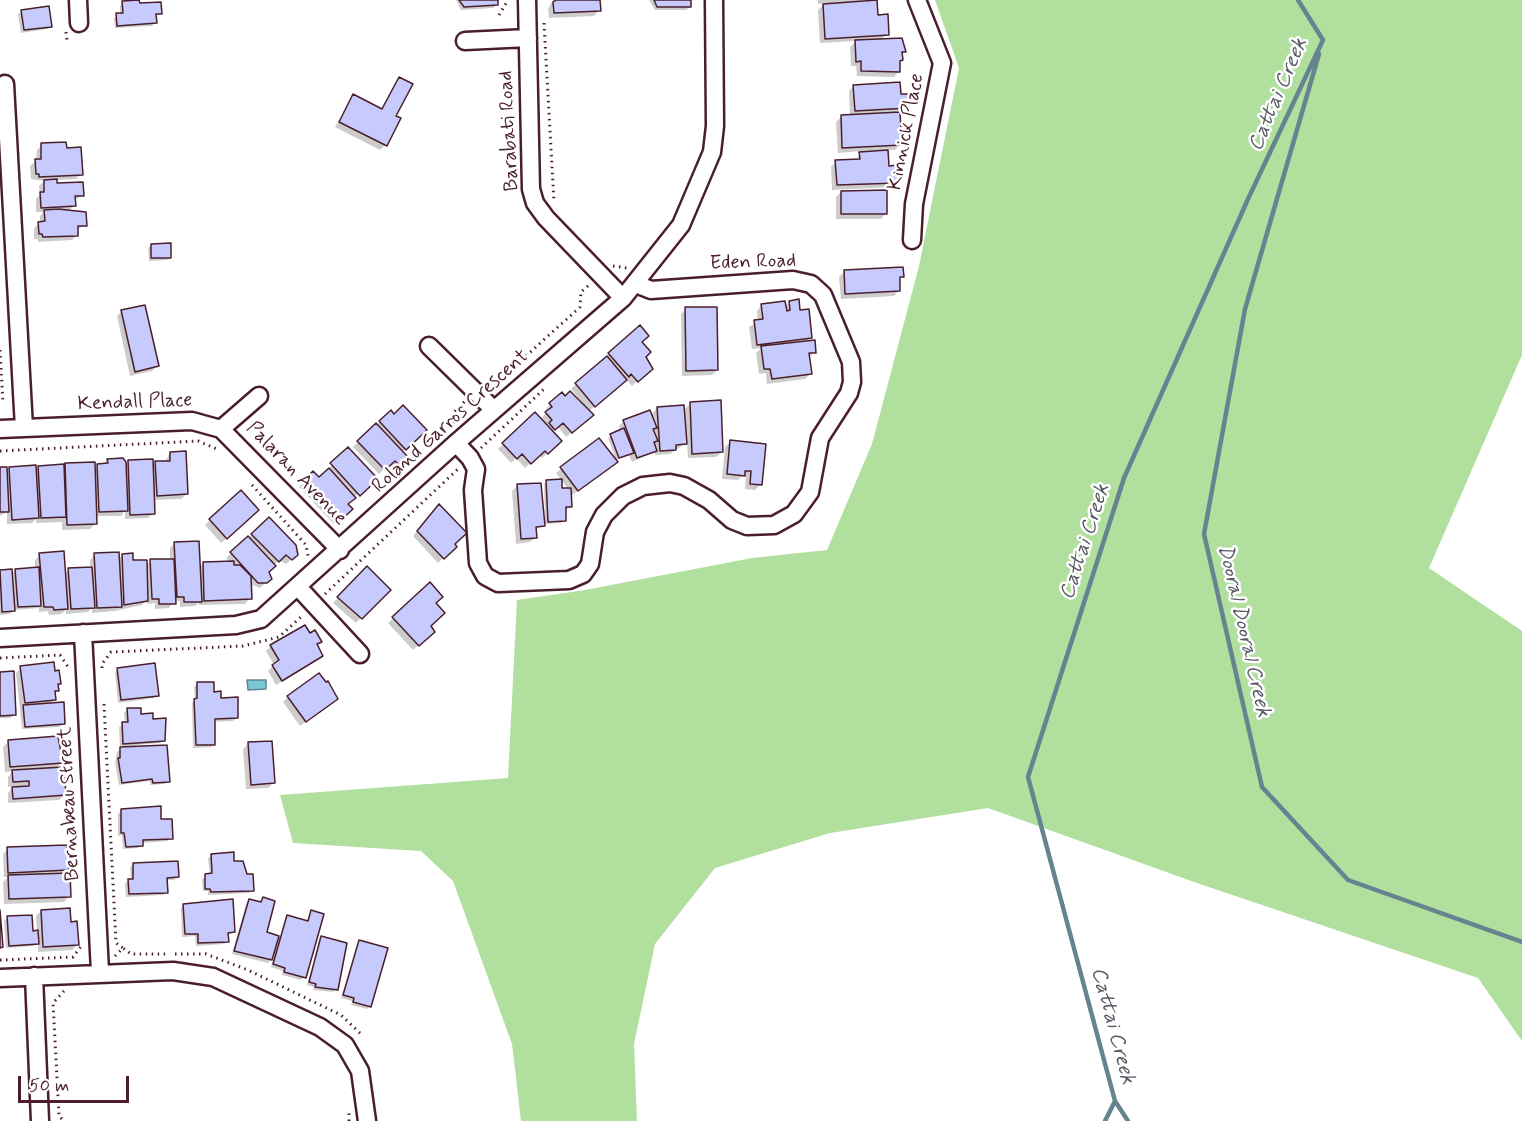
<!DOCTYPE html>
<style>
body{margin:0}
#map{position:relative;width:1522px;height:1121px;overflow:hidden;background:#fff;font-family:Mynerve,sans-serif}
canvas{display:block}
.scale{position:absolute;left:18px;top:1076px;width:111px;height:27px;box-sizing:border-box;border:3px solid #4a1f2b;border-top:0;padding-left:8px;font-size:18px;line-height:21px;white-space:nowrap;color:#4a1f2b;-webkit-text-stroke:4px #fff;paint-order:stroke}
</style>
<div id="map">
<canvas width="1522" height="1121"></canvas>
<div class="scale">50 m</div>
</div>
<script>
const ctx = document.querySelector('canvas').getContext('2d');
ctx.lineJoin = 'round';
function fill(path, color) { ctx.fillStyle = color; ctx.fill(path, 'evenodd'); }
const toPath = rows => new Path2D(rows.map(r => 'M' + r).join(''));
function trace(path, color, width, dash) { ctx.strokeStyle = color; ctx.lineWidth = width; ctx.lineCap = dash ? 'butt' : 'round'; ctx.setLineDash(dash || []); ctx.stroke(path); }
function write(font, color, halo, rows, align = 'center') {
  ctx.font = font + ' Mynerve,sans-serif'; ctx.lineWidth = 5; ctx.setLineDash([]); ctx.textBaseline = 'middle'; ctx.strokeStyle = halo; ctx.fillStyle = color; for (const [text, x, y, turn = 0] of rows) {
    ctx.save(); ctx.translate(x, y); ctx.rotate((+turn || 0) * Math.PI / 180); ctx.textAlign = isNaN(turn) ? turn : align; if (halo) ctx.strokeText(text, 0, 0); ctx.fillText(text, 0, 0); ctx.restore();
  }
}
fill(toPath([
 [935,0,1522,0,1522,355,1429,568,1522,631,1522,1041,1478,978,1197,883,988,808,830,833,715,868,655,944,634,1044,637,1121,521,1121,512,1044,453,881,421,851,293,843,280,795,508,778,517,600,585,590,752,558,827,550,872,444,919,266,959,68]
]), '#b1df9e');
const water = toPath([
 [247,680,266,680,266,689,248,690,247,680]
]);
fill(water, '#78c8d3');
trace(water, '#668490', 1.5);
fill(toPath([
 [456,0,496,0,497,5,493,8,461,10],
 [553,0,599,0,599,10,594,16,549,18,548,9],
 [649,0,689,0,690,7,686,10,655,10],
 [818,0,863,0,860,3,877,17,887,34,881,40,904,52,898,63,899,71,894,77,857,76,856,66,851,66,850,47,856,41,820,43,818,10,825,3,818,4],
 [123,2,159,3,160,13,155,17,155,23,152,26,115,28,114,18,120,15,120,6],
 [22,11,50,26,47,29,21,33,18,14],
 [399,78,394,117,385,145,380,150,335,127,354,96,380,110],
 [854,86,899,96,908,107,898,113,900,144,895,150,887,150,888,167,896,182,891,187,832,190,831,167,836,162,855,161,862,151,838,153,836,122,841,117,850,116,849,91],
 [42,145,65,149,81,174,76,179,55,180,56,185,82,195,74,201,74,206,67,212,85,225,76,230,77,235,72,240,38,242,38,239,34,239,34,228,40,223,40,216,44,212,36,212,36,199,40,195,39,186,44,181,31,179,30,166,36,161,37,150],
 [841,192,886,213,881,219,836,219,836,197],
 [151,245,170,257,167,260,149,261,148,248],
 [844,272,902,276,898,280,899,290,894,296,841,299,839,277],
 [790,302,799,312,811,337,806,342,815,352,809,357,810,374,805,379,767,384,766,373,759,374,756,353,761,348,752,349,749,327,758,321,757,311,762,305,785,307],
 [686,309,717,370,712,375,682,376,681,314],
 [122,311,157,366,152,371,130,376,117,316],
 [641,342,645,374,632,386,626,379,588,412,587,420,566,437,558,427,551,432,560,441,542,458,539,455,525,468,516,458,511,463,498,449,535,415,540,420,547,412,545,410,562,394,579,402,581,401,571,389,576,384,609,354],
 [691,403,722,452,716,457,688,458,687,442,670,454,655,455,655,451,632,462,629,455,616,460,608,438,620,431,619,426,624,421,651,415,657,408,683,411],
 [391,412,425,430,402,452,401,462,393,469,389,464,379,474,353,447],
 [599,440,611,467,572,495,570,493,571,507,564,510,565,520,561,523,543,524,535,531,536,537,530,542,516,544,512,491,517,486,543,520,545,519,544,484,547,481,561,490,568,489,556,473],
 [730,442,764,445,760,485,755,490,745,489,746,476,742,476,738,480,722,479,725,447],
 [348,449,376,479,346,504,350,509,334,524,299,487,313,473,319,479],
 [170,453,187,494,181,499,153,500,154,513,148,518,125,519,125,511,121,516,95,516,95,524,90,529,62,530,62,522,36,523,36,519,32,523,7,524,7,512,0,516,0,469,6,472,10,468,34,472,39,467,66,464,94,469,108,460,152,467,156,463,165,462],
 [434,511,455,547,438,563,413,536],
 [252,515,221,543,205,525,210,520],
 [269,519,296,555,286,564,279,560,267,572,270,578,260,588,250,584,250,598,245,604,199,605,199,602,195,606,180,607,180,601,174,601,169,608,155,609,155,603,147,604,147,600,142,605,115,611,92,613,92,608,88,612,66,614,66,610,61,614,49,615,48,611,39,612,39,608,14,610,10,614,0,615,0,571,11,570,11,575,16,570,35,569,35,560,40,555,64,574,69,570,90,568,90,560,95,555,118,560,122,555,146,566,151,561,170,560,170,548,175,543,199,568,203,563,230,562,226,558],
 [367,568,389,590,356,623,333,603],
 [435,604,429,627,433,632,413,650,388,623,393,618],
 [310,635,320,641,316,645,322,655,276,685,268,671,274,665,266,651,271,646],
 [21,668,54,672,59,683,54,693,55,699,49,705,63,723,60,727,22,729,16,673],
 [118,669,157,695,154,698,118,703,115,672],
 [0,673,15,714,11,718,0,718],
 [197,684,213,693,237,718,233,721,213,722,214,744,211,747,193,748,192,703,195,700,194,687],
 [288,697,331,704,300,726,283,702],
 [127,710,152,720,163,740,160,743,136,745,168,781,165,784,150,785,150,781,119,785,115,763,117,752,124,746,120,746,119,727,125,724,124,713],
 [9,741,61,763,55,769,64,795,59,800,8,803,8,793,14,786,8,787,8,777,13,771,5,772,3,747],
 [248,744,273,783,268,788,246,789,243,749],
 [122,810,160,820,171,838,168,841,141,843,138,848,123,849,122,835,118,836,118,814],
 [8,849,67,869,62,874,69,896,64,902,4,904,3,882,8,877,4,877,3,854],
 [212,855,233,863,252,890,249,893,208,895,208,891,203,891,202,879,210,875,208,858],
 [133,864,178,877,174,880,166,880,166,892,163,895,126,897,125,883,131,880,130,868],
 [263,899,265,933,280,937,288,917,306,922,311,912,304,977,301,980,282,975,283,971,271,967,274,956,268,963,232,954,246,904,249,900,259,903],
 [184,905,233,932,227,935,227,941,224,944,196,946,195,936,182,937,181,908],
 [41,911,70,923,77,945,72,950,38,952,38,943,34,946,6,948,4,921,8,917,32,933,37,932,36,916],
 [321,938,336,989,333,992,313,990,314,987,307,985],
 [359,941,370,1006,367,1009,351,1005,352,1001,341,998]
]), '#0003');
trace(toPath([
 [1298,0,1323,40],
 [1319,54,1245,309,1204,534,1262,787,1348,880,1522,942],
 [1105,1121,1115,1101],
 [1128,1121,1115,1101,1028,777,1124,478,1248,199,1323,40]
]), '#668490', 4.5);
const building = toPath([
 [139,0,140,3,161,2,162,14,156,14,157,23,117,26,116,13,123,13,122,1,139,0],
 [459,0,498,0,498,5,464,7,459,0],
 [556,0,600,0,601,11,554,13,553,2,556,0],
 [654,0,691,0,691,7,657,7,654,0],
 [877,0,878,15,888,14,889,35,825,39,823,4,877,0],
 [49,6,52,27,24,30,21,10,49,6],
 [902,38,906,52,902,52,903,60,900,61,900,72,861,71,861,61,856,62,855,40,902,38],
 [399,77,413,84,396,116,401,118,387,146,339,122,353,94,382,109,399,77],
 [900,82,901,94,908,94,909,108,855,111,853,85,900,82],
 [900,112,902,145,842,148,841,115,900,112],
 [66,142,67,148,81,147,83,175,39,177,39,174,36,174,35,159,41,159,41,143,66,142],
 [888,150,889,166,897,165,898,183,837,185,835,160,860,159,859,152,888,150],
 [57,179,57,183,83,182,84,196,75,196,76,206,41,208,40,192,44,192,44,180,57,179],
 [887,190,887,214,841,214,841,191,887,190],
 [58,209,86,212,87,226,78,226,78,236,43,237,42,234,39,234,38,222,45,221,44,210,58,209],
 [171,243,171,258,151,258,151,244,171,243],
 [903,267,904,277,900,277,900,291,845,294,844,270,903,267],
 [799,299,800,310,809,309,812,338,757,345,754,320,763,319,761,304,785,301,787,311,790,310,789,301,799,299],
 [145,305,159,366,135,372,121,310,145,305],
 [685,307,717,307,718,370,686,371,685,307],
 [640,325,649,336,642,342,651,352,646,357,653,369,638,382,631,374,629,377,608,353,640,325],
 [815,340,816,353,809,353,812,374,772,379,770,369,764,369,761,346,815,340],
 [607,356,627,380,595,407,575,383,607,356],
 [570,391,594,415,572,433,563,423,555,430,549,423,552,420,545,412,552,407,549,403,562,392,565,396,570,391],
 [721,400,723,452,692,454,690,402,721,400],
 [403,405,427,430,406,450,379,421,391,410,394,414,403,405],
 [684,405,687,444,676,445,676,450,660,451,657,407,684,405],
 [650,410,657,428,653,429,658,441,654,442,657,451,637,458,623,420,650,410],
 [535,412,562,441,548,454,545,451,531,464,522,454,517,459,502,443,535,412],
 [376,423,408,457,399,465,395,461,385,470,357,441,376,423],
 [624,428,634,453,619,458,610,434,624,428],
 [599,438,618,462,578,491,560,467,599,438],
 [730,440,766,444,762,485,750,484,751,471,745,471,745,476,727,474,730,440],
 [348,447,378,479,360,496,330,463,348,447],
 [186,451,188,494,157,496,155,461,170,461,170,452,186,451],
 [123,458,126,462,128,511,99,512,97,464,108,463,107,459,123,458],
 [153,459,155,514,130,515,128,460,153,459],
 [95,462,97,524,67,525,65,463,95,462],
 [64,464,66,517,41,518,38,466,64,464],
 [36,465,39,518,12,520,9,467,36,465],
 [0,467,7,467,9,512,0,512,0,467],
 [329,468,356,498,348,504,353,509,340,521,303,481,313,471,319,477,329,468],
 [562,479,562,488,571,488,572,507,566,507,566,521,548,522,546,480,562,479],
 [541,483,545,526,536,527,537,538,521,539,517,484,541,483],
 [241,490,259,510,227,539,209,519,241,490],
 [439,504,467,533,455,544,457,547,444,559,417,531,439,504],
 [269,517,296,545,298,555,292,560,286,555,279,562,251,534,269,517],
 [248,536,276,566,269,572,272,579,267,583,258,583,230,552,248,536],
 [199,541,202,602,184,602,184,597,177,597,174,542,199,541],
 [64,551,68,609,54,610,53,607,44,607,39,553,64,551],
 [119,552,122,607,97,608,94,553,119,552],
 [133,553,133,560,147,560,148,601,124,605,122,554,133,553],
 [150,559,174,559,176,604,159,604,159,599,152,599,150,559],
 [234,561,234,565,240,565,251,576,252,599,204,601,203,562,234,561],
 [367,566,391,590,362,619,337,597,367,566],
 [39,567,41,606,18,607,15,569,39,567],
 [92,567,95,608,71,609,68,568,92,567],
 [12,569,15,611,2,612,0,570,12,569],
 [430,582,443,597,436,603,445,613,431,626,435,632,419,646,392,617,430,582],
 [305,625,310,633,315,630,322,642,317,644,323,656,282,681,272,665,279,660,270,645,305,625],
 [54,662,55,671,59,670,61,684,58,684,59,691,55,691,56,700,25,703,20,666,54,662],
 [155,663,159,696,121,700,117,668,155,663],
 [14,671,16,715,0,716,0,672,14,671],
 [319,673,326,682,328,681,338,699,306,722,287,696,319,673],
 [197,682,214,682,214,692,221,691,221,698,238,697,238,718,215,719,215,745,196,745,194,699,197,698,197,682],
 [64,702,65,724,25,727,23,705,64,702],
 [127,708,141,708,141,714,153,713,153,719,166,718,165,741,123,744,122,722,128,722,127,708],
 [58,736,63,763,10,767,8,740,58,736],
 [272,741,275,783,251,785,248,742,272,741],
 [167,745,170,782,153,783,152,779,122,783,118,758,120,758,120,747,167,745],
 [64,767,66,795,13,799,12,787,29,786,29,781,13,782,12,770,64,767],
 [161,806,161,819,172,819,173,839,143,840,143,846,126,847,124,833,121,833,121,809,161,806],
 [67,845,69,870,8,873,7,847,67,845],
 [234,852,234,861,243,861,247,874,253,874,254,891,211,892,210,889,205,889,205,874,212,873,211,854,234,852],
 [178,861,179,877,167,878,168,893,129,894,128,879,133,879,133,863,178,861],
 [70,873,71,897,9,899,8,875,70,873],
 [263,897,275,901,267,932,279,936,272,960,234,951,249,899,261,902,263,897],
 [233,899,235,932,228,933,229,942,198,943,198,934,185,934,183,904,233,899],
 [70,908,71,922,77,921,79,945,43,947,41,910,70,908],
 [0,910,3,947,0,948,0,910],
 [311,910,324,914,306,978,284,972,285,968,273,964,287,915,308,921,311,910],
 [32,915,33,931,38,930,39,944,9,946,7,916,32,915],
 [321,936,347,943,338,990,315,987,316,984,309,982,321,936],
 [359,940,388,948,371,1007,353,1002,354,998,343,995,359,940]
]);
fill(building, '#c7cafc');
trace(building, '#4a1f2b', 1.5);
const minor = toPath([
 [78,0,79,23],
 [527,0,531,189,535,203,546,218,623,298],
 [465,41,528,38],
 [5,84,24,428],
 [912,240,914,204,942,63,917,0],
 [429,346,494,410],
 [0,429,192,421,221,429,259,396],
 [221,429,340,550],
 [456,443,470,458,476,469,473,490,478,563,485,576,498,583,569,580,583,574,590,564,595,532,604,515,623,496,643,486,670,483,684,486,709,500,732,520,747,526,774,525,794,514,810,492,820,438,849,393,852,382,851,362,823,295,811,284,793,280,651,290,636,284],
 [298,587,360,654],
 [83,633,100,972],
 [0,638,236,625,261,619,456,443,623,298,681,225,712,152,715,126,714,0],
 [34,976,40,1121],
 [0,978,173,971,213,977,320,1027,345,1045,360,1071,367,1121]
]);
trace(minor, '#4a1f2b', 21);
trace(toPath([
 [499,15,508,0],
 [544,23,554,202],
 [66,32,67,40],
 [613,266,627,268],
 [0,350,3,403],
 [489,385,494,385,580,307,581,292,589,285],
 [449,427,454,422,454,412,465,401],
 [481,448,544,389],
 [0,451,198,441,219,450],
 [252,485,306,545,308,556],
 [325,594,458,469],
 [0,658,60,655,68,667],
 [102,668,102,664,111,652,243,646,279,637,303,615],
 [104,704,116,943,123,948],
 [175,954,206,954,248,970,341,1015,362,1035],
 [115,956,123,948,131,954,166,954],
 [0,960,73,957,82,945],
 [64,991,53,1003,59,1116,64,1121],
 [349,1121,349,1113]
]), '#4a1f2b', 3, [1.5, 4.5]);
trace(minor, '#fff', 16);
write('20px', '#4a1f2b', '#fff', [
 ["Barabati Road",510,131,-93],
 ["Kinnick Place",907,132,-79],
 ["Eden Road",753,263,-2],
 ["Kendall Place",135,403,-2],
 ["Roland Garros Crescent",451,422,-42],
 ["Palaran Avenue",296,474,46],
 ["Bernabeau Street",70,804,-93]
]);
write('italic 21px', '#5a5a66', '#fff', [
 ["Cattai Creek",1279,95,-67],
 ["Cattai Creek",1086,542,-72],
 ["Dooral Dooral Creek",1243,631,77],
 ["Cattai Creek",1112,1026,75]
]);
</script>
